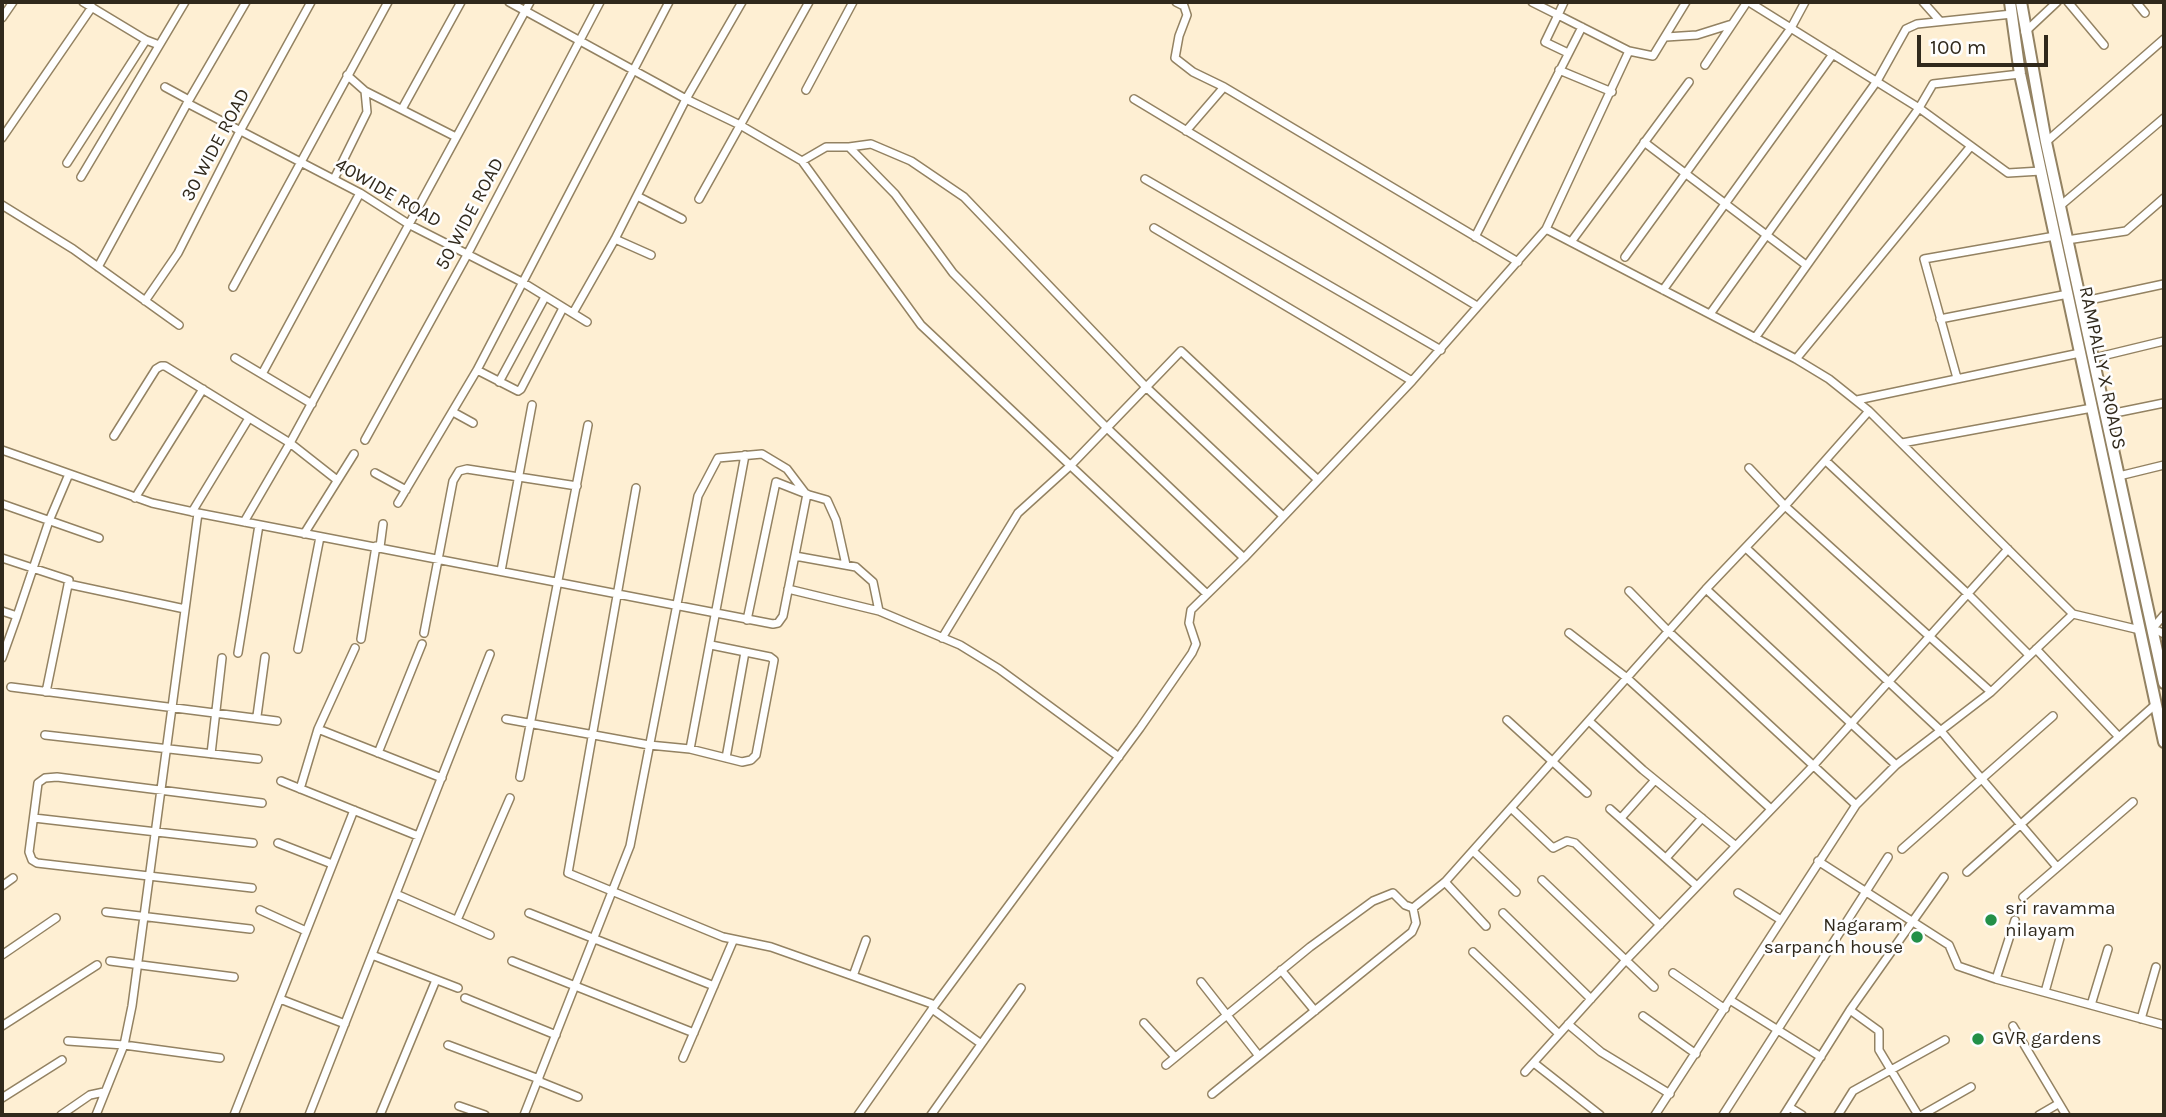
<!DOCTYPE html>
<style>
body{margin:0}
#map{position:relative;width:2166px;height:1117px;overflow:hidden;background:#feefd3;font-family:Karla,sans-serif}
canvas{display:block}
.frame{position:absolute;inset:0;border:4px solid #30291c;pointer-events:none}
.scale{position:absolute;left:1917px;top:35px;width:131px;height:32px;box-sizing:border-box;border:4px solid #30291c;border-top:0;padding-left:9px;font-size:21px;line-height:24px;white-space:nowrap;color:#30291c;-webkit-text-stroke:5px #fefefe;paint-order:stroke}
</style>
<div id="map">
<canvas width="2166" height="1117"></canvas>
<div class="frame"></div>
<div class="scale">100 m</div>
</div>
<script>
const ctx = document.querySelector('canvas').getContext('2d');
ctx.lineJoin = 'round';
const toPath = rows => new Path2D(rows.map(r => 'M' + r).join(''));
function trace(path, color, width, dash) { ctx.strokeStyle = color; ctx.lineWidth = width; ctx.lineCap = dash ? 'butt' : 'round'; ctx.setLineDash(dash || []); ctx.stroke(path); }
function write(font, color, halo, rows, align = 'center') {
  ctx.font = font + ' Karla,sans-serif'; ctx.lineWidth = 5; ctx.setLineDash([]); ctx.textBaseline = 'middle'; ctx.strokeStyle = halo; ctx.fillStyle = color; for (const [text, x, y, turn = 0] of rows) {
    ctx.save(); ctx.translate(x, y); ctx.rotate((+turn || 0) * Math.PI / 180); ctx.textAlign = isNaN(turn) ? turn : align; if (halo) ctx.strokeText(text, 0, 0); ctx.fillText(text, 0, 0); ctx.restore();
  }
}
const street = toPath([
 [83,2,146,40,159,45],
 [509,2,686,99,740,125,802,161,826,147,849,147,895,194,953,273,1107,428,1244,558],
 [1176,2,1184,6,1187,15,1179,36,1175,58,1193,72,1224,87,1518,262],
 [1532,2,1558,15,1545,42,1568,53],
 [1749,2,1919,108,2008,173,2041,171],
 [1923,2,1940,21],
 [2068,2,2104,45],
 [2136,2,2145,13],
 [2,18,13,2],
 [2025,32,2057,2],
 [1666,37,1697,35,1732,24],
 [1629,51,1653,56,1686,2],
 [1705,65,1747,2],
 [1559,70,1612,92],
 [165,87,189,100],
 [806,90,853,2],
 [365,91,456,137],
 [1134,99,1477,306],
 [187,103,360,193,410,225,522,282,587,322],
 [402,109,461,2],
 [1186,131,1224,87],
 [2,138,92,7],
 [1644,142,1806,265],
 [2046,142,2164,39],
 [849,147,871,144,911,161,964,197,1146,387,1282,515],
 [802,161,921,325,1207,594],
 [67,163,146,40],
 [81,177,185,2],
 [334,179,367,112,365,91,347,75],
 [1145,179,1441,350],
 [637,196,682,219],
 [699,199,809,2],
 [2,205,73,249,179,325],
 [2060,206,2164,118],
 [1154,228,1412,381],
 [1475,237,1582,27],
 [615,239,651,255],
 [2067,240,2126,231,2164,198],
 [1571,242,1689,82],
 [1625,257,1791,28,1805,2],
 [98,267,189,100,246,2],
 [233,287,388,2],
 [1663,290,1833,54],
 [145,301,178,253,240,131,311,2],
 [2080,302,2164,284],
 [573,313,615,239,686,99,742,2],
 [1710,314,1877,81,1906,29,1917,24,2012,14],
 [1940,319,2068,294],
 [1755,338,1919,108,1933,84,2020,74],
 [235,358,312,404],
 [2094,358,2164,341],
 [1796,359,1971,146],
 [477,370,518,391,521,389,563,308],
 [262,374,360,193],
 [1957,378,1924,259,2055,236],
 [499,382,545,297],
 [1857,400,2080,353],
 [1869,411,2073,614,2140,630],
 [453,412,473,423],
 [2105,415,2164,403],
 [114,436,156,369,161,366,165,366,290,443,337,480],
 [365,440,467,255,600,2],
 [1902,443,2092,408],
 [2,450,152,503,198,513],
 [1826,461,1968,594,2029,655],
 [1749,468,1785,506,1991,692],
 [375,473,406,490],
 [2119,476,2164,465],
 [636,488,568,873,723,937,771,947,935,1005],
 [135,498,203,389],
 [398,503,477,370,669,2],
 [2,504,99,538],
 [192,512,249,418],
 [244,522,290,443,530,2],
 [304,534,354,454],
 [380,547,383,524],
 [1746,548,1940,730,2057,867],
 [795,556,856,567,873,582,879,611,960,645,999,669,1119,757],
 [2,558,69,580,46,692],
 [501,571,532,405],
 [68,584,185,609],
 [788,589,879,611],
 [1706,589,1896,765],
 [1629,591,1669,632,1856,805],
 [2,611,17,616,49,521,69,474],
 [2164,615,2153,628,2164,634],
 [747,620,776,482,804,493],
 [424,633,453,481,459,471,467,469,577,486],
 [1569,633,1627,678,1771,809],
 [942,638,1018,513,1071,465,1181,351,1317,479],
 [361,639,376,546],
 [298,649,320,537],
 [2036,649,2119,737],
 [238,653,259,525],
 [2,658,17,616],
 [11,687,277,721],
 [257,716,265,657],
 [506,719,649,745,690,749,742,762,751,760,756,755,774,660,770,657,711,645],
 [1507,720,1587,793],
 [1589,721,1643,770,1736,846],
 [318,729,442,778],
 [45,735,258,759],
 [690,749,745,455],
 [378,753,422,644],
 [211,754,222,658],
 [726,758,745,652],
 [520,777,588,425],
 [281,781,418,836],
 [300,789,318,729,355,648],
 [1511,808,1553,848,1567,841,1575,843,1660,925],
 [1610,809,1697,886],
 [34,818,253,843],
 [1621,818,1655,780],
 [278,843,332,864],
 [1902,849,2053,716],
 [1473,851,1516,892],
 [1666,858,1702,818],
 [1818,861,1949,945,1958,966,1996,979,2164,1025],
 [1967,872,2156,704],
 [1542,880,1654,987],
 [1445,882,1486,926],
 [2,886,13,878],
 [252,888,37,863,32,860,29,852,38,783,45,778,57,777,262,803],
 [1738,893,1781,920],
 [396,894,490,935],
 [2023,897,2133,802],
 [1413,908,1445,882,1706,589,1785,506,1869,411,1829,379,1796,359,1546,229],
 [260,910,306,931],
 [106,912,250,929],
 [529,913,714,986],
 [1503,913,1591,999],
 [457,920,510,798],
 [1473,952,1559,1034],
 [2,955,56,918],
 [372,955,458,988],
 [110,961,234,977],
 [512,961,694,1033],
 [1281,970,1315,1011],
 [1673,973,1725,1009],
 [853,976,866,940],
 [1996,979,2015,920],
 [1201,982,1259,1056],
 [2045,992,2060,938],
 [465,998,556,1035],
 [280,999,345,1024],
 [1730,1000,1821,1057],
 [2091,1005,2108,949],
 [932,1009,980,1043],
 [1850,1010,1879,1031,1879,1050,1918,1115],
 [1643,1016,1696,1054],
 [2141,1019,2156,967],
 [1144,1023,1175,1057],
 [1568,1024,1601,1052,1670,1094],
 [2,1026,97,965],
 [2013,1026,2066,1115],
 [68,1041,124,1045,220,1058],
 [448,1045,539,1079],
 [683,1058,733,941],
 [1534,1063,1600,1115],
 [1166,1065,1310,947,1373,901,1393,893,1405,905,1413,908],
 [1525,1072,1626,960,1813,766,2008,549],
 [538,1081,578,1097],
 [1212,1094,1412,932,1416,923,1413,908],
 [2,1098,62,1060],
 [459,1106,485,1115],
 [1789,1107,1802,1115],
 [61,1115,90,1095,104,1092],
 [96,1115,124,1045,132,1006,198,513,773,624,778,623,783,616,807,494],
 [234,1115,354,810],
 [309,1115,490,654],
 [380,1115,436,980],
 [524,1115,630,846,698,496,718,458,762,454,787,469,806,494,827,500,836,520,846,565],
 [858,1115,935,1005,1140,728,1192,653,1196,644,1189,623,1191,610,1244,558,1412,381,1546,229,1629,51,1558,15,1564,2],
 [931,1115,1021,988],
 [1655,1115,1856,805,1896,765,1991,692,2073,614],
 [1723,1115,1888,857],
 [1784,1115,1850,1010,1944,877],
 [1838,1115,1853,1091,1945,1040],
 [1922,1115,1971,1087],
 [2039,1115,2058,1104]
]);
const secondary = toPath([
 [2010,2,2020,74,2164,742],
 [2021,2,2046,142,2164,683]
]);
trace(street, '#938262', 10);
trace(secondary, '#938262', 14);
trace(street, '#fff', 7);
trace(secondary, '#fff', 10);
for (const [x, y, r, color] of [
 [1991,920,7,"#239048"],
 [1917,937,7,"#239048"],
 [1978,1039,7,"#239048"]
]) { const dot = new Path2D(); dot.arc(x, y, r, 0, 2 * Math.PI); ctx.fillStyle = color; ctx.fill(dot); trace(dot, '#fefefe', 2.5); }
write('19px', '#30291c', '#fefefe', [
 ["30 WIDE ROAD",216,145,-62],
 ["40WIDE ROAD",388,193,30],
 ["50 WIDE ROAD",470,214,-62],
 ["RAMPALLY X ROADS",2102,368,78]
]);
write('19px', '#30291c', '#fefefe', [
 ["sri ravamma",2005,909],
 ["nilayam",2005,931],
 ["Nagaram",1903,926,"right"],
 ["sarpanch house",1903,948,"right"],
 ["GVR gardens",1992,1039]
], 'left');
</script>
